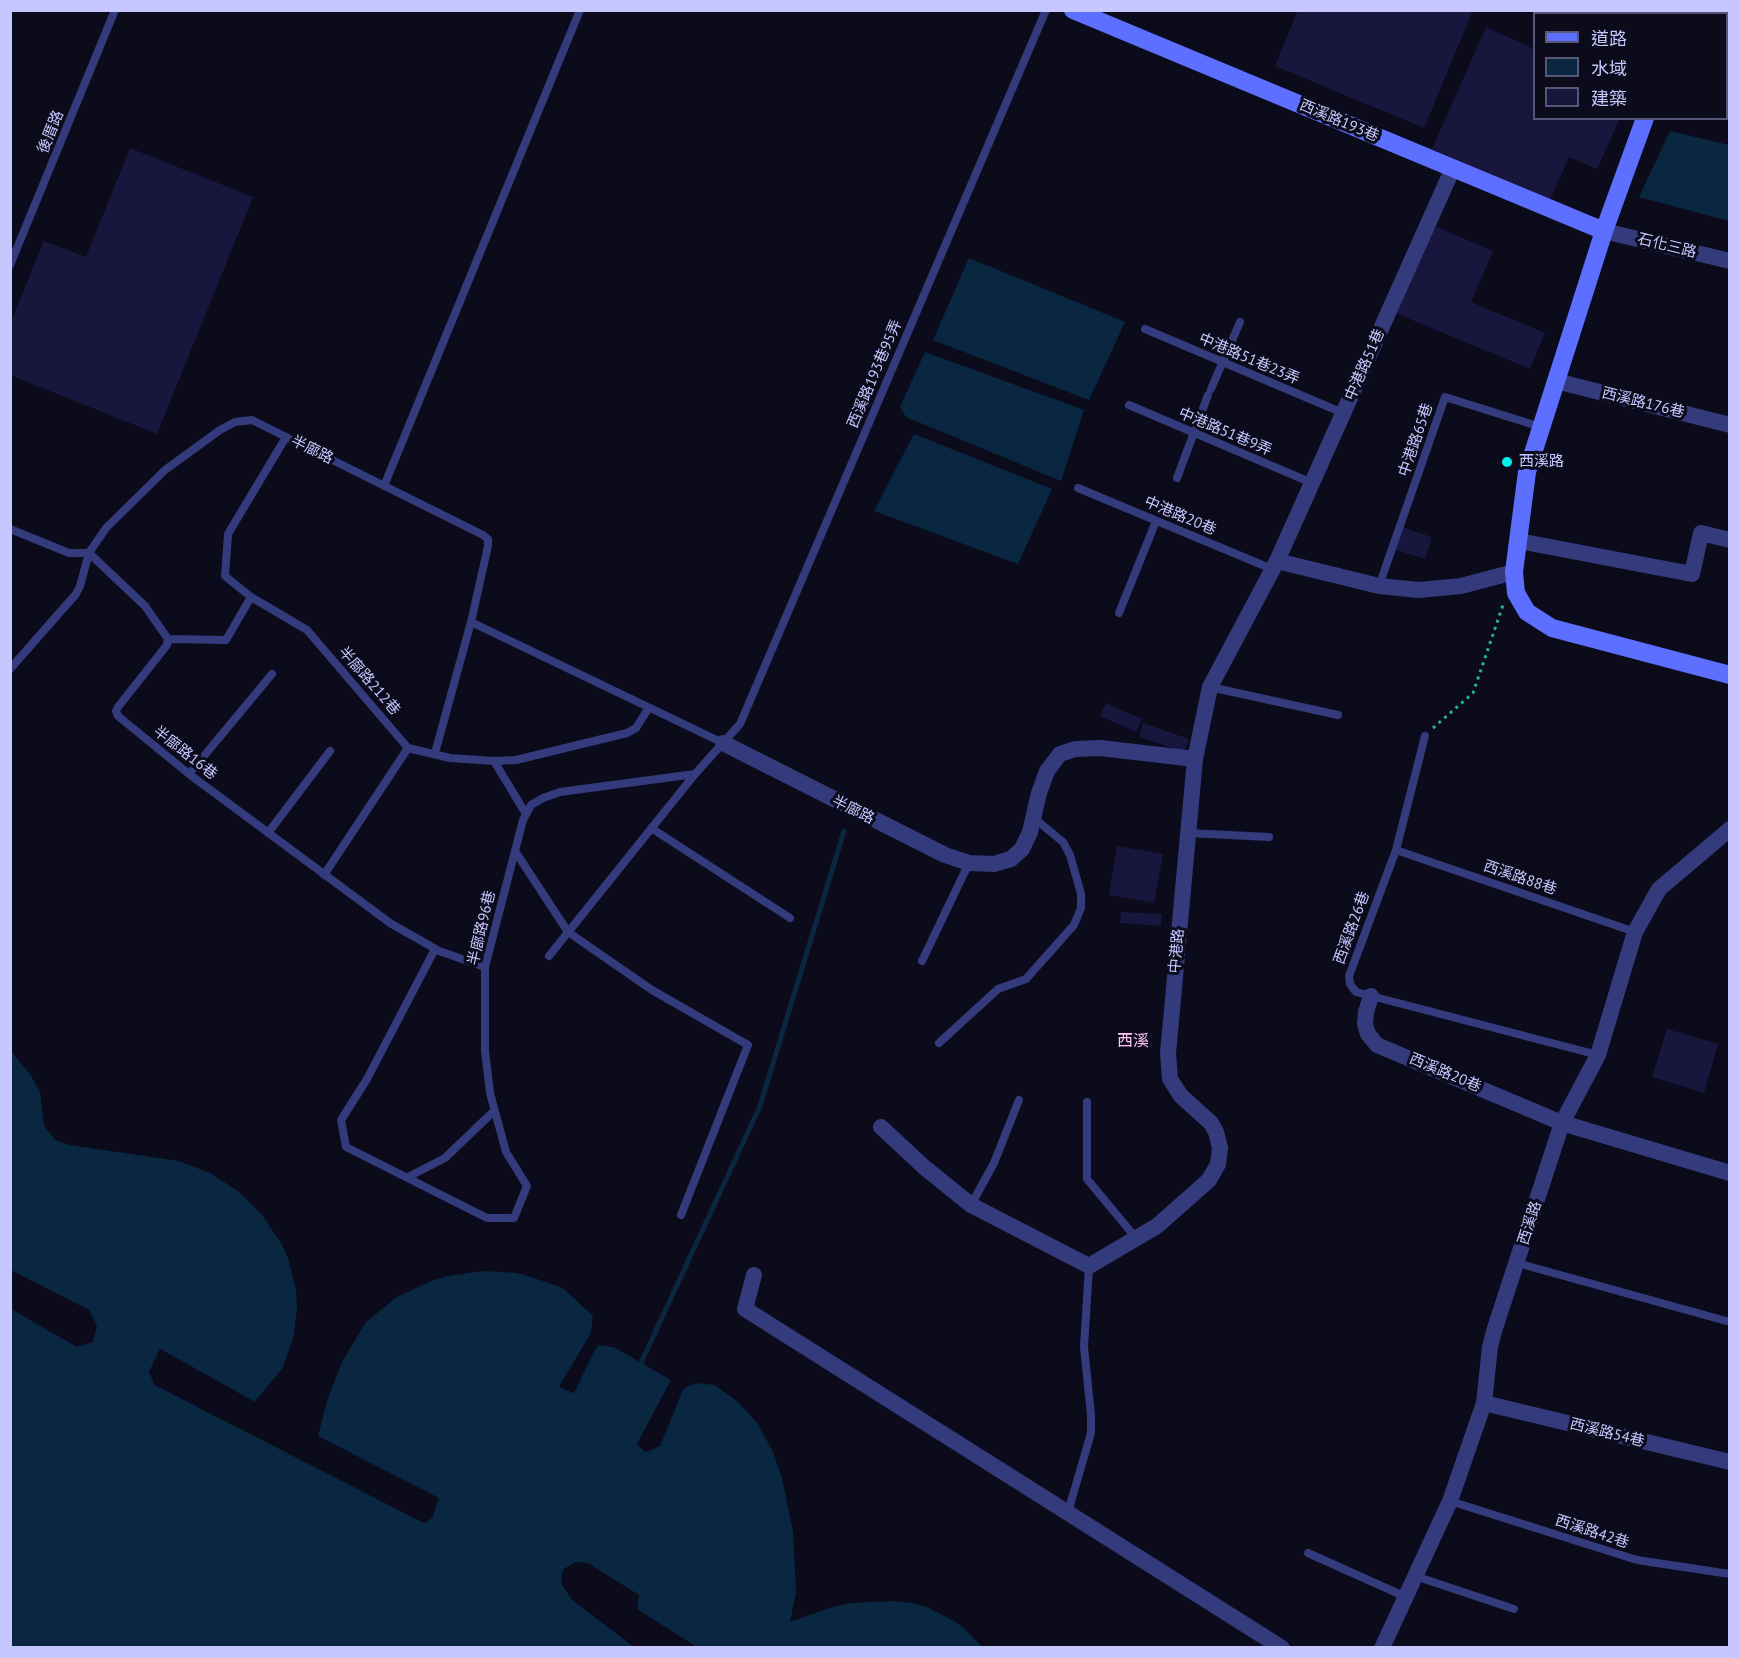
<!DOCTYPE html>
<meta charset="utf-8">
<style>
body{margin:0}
#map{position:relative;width:1740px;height:1658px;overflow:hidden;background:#0b0b1c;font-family:"PT Sans","Noto Sans TC",sans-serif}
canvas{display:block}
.frame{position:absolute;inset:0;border:12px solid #c6c7ff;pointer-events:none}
.legend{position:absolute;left:1533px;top:12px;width:195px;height:108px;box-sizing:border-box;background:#0b0b1c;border:2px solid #565677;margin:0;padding:8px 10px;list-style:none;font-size:18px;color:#c6c7ff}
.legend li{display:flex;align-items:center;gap:12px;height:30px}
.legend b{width:30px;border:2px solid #565677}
</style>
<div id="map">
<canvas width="1740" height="1658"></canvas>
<div class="frame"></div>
<ul class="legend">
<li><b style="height:8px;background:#5d6fff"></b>道路</li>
<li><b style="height:16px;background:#0a2741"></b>水域</li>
<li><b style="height:16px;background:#19163e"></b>建築</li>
</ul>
</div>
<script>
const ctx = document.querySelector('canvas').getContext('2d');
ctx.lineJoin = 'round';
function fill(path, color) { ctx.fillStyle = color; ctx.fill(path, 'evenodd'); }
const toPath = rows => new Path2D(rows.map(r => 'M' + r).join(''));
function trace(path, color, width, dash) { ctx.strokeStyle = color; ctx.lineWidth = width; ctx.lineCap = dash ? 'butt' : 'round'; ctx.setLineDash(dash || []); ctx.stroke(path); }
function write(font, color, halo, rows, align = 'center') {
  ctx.font = font + ' "PT Sans","Noto Sans TC",sans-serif'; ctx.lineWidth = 6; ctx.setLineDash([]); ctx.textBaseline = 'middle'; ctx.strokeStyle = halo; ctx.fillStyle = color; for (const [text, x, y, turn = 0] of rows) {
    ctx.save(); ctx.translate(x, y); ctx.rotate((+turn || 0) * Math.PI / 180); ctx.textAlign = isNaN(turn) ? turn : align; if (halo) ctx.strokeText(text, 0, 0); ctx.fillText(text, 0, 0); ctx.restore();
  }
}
fill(toPath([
 [1670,131,1729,145,1729,221,1639,197],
 [969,258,1125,322,1089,400,933,340],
 [925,352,1084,410,1061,481,906,417,900,407],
 [914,434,1052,489,1018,564,874,511],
 [10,1050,30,1074,40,1092,44,1126,55,1140,69,1145,179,1161,210,1173,238,1191,262,1215,281,1243,288,1258,296,1290,297,1307,293,1339,282,1369,254,1402,160,1349,149,1372,155,1385,424,1523,432,1518,438,1498,318,1436,327,1401,342,1362,366,1322,397,1297,431,1281,448,1276,484,1271,517,1273,548,1282,563,1288,593,1316,591,1333,559,1387,574,1393,597,1345,614,1347,671,1380,637,1444,645,1452,660,1446,683,1389,695,1383,715,1385,738,1402,758,1424,773,1452,782,1478,793,1532,796,1592,790,1622,832,1607,852,1603,894,1601,911,1603,927,1607,954,1621,964,1628,982,1647,697,1647,637,1609,639,1595,588,1563,575,1562,564,1569,561,1576,562,1585,572,1600,634,1647,11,1647,11,1309,77,1347,93,1342,97,1325,89,1310,11,1270]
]), '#0a2741');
fill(toPath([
 [511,1270,534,1274,564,1285,596,1315,594,1335,563,1386,572,1389,597,1342,616,1344,674,1379,674,1382,641,1444,646,1449,657,1444,681,1386,694,1380,709,1380,717,1382,729,1390,727,1393,715,1385,709,1383,695,1383,683,1389,660,1446,646,1452,637,1445,671,1380,614,1347,598,1345,573,1393,559,1387,591,1333,593,1316,563,1288],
 [160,1349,257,1403,253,1404,161,1353,152,1372,157,1383,424,1519,429,1516,435,1500,317,1439,315,1435,439,1498,432,1518,424,1523,155,1385,149,1372]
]), '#0b0b1c');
trace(toPath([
 [640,1365,760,1106,844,831]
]), '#0a2741', 5);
fill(toPath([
 [1298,10,1473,10,1424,128,1275,66],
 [1486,27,1534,49,1534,118,1620,118,1597,169,1569,157,1550,200,1432,149],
 [130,148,253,197,157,434,10,375,10,324,44,241,86,257],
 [1425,222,1493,251,1471,302,1545,333,1530,369,1388,310],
 [1398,526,1432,537,1425,559,1390,548],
 [1106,703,1142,719,1136,732,1100,716],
 [1143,723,1189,739,1184,752,1139,737],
 [1117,846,1163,854,1154,903,1109,895],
 [1121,912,1162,914,1161,926,1120,923],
 [1667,1029,1718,1044,1704,1093,1652,1077]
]), '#19163e');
trace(toPath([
 [1433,728,1473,693,1503,605]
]), '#29b095', 3, [3, 4.5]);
trace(toPath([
 [10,265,115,10],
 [1145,329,1343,413],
 [1211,389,1240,322],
 [1129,405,1312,483],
 [286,437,228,534,225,576,251,597,307,630,408,748,450,758,494,761,516,760,627,733,636,728,648,709],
 [1177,478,1208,395],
 [384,486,580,10],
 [1078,488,1272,569],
 [10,529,69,553,89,553,145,606,168,639],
 [1379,586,1445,397,1541,427],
 [1119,613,1156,521],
 [471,622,723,743],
 [168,639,167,645,118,707,116,711,118,716,189,774,390,923,439,951,485,967],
 [168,639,226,640,251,597],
 [10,669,76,594,80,586,89,553,106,528,165,470,220,430,235,422,252,420,483,535,488,539,488,546,471,622,435,753],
 [1210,687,1338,715],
 [1425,736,1396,850,1349,976,1350,984,1356,992,1598,1055],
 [494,761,526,814],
 [189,774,272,674],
 [651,828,790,918],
 [268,833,330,751],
 [1188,833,1269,837],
 [1396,850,1635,932],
 [515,851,568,932,652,990,748,1045,681,1215],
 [324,875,408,748],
 [435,949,367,1079,341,1120,346,1147,487,1218,514,1218,527,1186,506,1152,490,1093,485,1051,485,967,523,820,531,805,543,798,560,792,695,774],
 [549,956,695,774,740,724,1046,10],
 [922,961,969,863],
 [939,1043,998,989,1026,979,1074,925,1081,908,1081,894,1070,855,1063,842,1034,818],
 [1087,1102,1087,1179,1136,1238],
 [408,1177,445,1158,494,1111],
 [971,1205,994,1163,1019,1100],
 [1517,1263,1730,1322],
 [1450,1501,1637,1560,1730,1574],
 [1068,1512,1091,1433,1091,1415,1084,1347,1089,1266],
 [1308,1553,1406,1597],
 [1415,1576,1514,1609]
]), '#343b7d', 8);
trace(toPath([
 [1604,231,1730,261],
 [1556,381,1730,425],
 [1519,541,1692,574,1701,533,1730,540],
 [1277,561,1379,586,1419,590,1461,586,1514,572],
 [723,743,945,855,969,863,994,864,1011,859,1022,849,1030,832,1039,793,1047,771,1060,754,1075,749,1100,748,1195,759],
 [1371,996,1366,1012,1365,1024,1368,1034,1377,1045,1562,1123,1730,1173],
 [881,1127,924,1167,971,1205,1089,1266,1157,1226,1209,1180,1218,1164,1220,1148,1216,1132,1211,1123,1181,1096,1170,1079,1168,1053,1195,759,1210,687,1277,561,1453,168],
 [754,1275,745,1309,1282,1648],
 [1484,1403,1730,1462],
 [1382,1648,1450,1501,1484,1403,1490,1347,1495,1328,1562,1123,1598,1055,1635,932,1659,889,1730,829]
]), '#343b7d', 16);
trace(toPath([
 [1073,10,1604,231],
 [1651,10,1651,14],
 [1645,118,1604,231,1527,472,1514,572,1516,593,1527,612,1552,628,1730,675]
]), '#5d6fff', 18);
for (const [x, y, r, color] of [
 [1507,462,6,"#00f1e8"]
]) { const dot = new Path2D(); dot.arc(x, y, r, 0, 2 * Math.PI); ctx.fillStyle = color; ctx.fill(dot); trace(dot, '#0b0b1c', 2); }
write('15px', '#c6c7ff', '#0b0b1c', [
 ["西溪路193巷",1339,121,23],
 ["後厝路",51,132,-68],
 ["石化三路",1667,246,14],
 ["中港路51巷23弄",1249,359,23],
 ["中港路51巷",1365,365,-66],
 ["西溪路193巷95弄",875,374,-67],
 ["西溪路176巷",1643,403,14],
 ["中港路51巷9弄",1225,432,23],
 ["中港路65巷",1416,440,-71],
 ["半廍路",312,450,26],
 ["中港路20巷",1180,516,23],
 ["半廍路212巷",369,681,49],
 ["半廍路16巷",185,753,38],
 ["半廍路",853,810,26],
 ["西溪路88巷",1520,878,19],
 ["半廍路96巷",482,928,-77],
 ["西溪路26巷",1352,928,-70],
 ["中港路",1177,951,-85],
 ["西溪路20巷",1445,1073,23],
 ["西溪路",1530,1223,-72],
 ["西溪路54巷",1607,1433,14],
 ["西溪路42巷",1592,1532,18]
]);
write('15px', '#c6c7ff', '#0b0b1c', [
 ["西溪路",1519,462]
], 'left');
write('16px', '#ffc8f3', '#0b0b1c', [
 ["西溪",1133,1041]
]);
</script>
